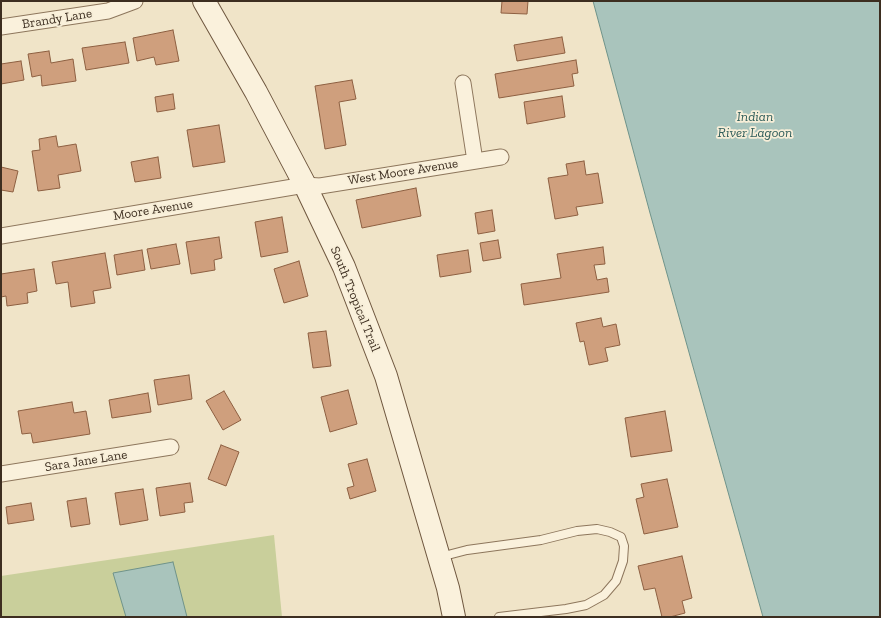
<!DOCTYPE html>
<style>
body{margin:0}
#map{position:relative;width:881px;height:618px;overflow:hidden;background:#f0e4c8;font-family:"Zilla Slab",serif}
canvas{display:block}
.frame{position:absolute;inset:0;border:2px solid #3d2e20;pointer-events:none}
</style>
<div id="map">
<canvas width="881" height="618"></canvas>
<div class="frame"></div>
</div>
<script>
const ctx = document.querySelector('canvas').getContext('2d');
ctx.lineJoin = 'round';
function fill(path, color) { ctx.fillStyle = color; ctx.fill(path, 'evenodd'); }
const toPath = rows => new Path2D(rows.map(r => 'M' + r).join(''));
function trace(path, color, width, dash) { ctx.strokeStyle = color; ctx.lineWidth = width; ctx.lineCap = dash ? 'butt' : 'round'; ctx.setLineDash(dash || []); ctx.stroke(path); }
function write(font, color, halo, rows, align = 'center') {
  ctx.font = font + ' "Zilla Slab",serif'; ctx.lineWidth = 3.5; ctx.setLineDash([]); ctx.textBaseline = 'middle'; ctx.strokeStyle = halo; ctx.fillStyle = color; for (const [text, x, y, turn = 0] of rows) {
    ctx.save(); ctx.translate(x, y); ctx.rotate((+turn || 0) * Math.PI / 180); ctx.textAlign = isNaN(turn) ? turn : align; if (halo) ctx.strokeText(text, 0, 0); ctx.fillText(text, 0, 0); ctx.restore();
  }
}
fill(toPath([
 [274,535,282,617,1,617,1,576]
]), '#c9cf9b');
const water = toPath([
 [593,1,880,1,880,617,763,617,650,213,593,1],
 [173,562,187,617,126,617,113,573,173,562]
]);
fill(water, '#a9c4bc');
trace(water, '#6f938a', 1);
const building = toPath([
 [502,1,528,1,527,14,501,13,502,1],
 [173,30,179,61,156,65,154,57,137,61,133,38,173,30],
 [562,37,565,53,517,61,514,45,562,37],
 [125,42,129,63,86,70,82,48,125,42],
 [49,51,51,63,73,59,76,81,42,86,41,75,32,77,28,54,49,51],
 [576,60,578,73,572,74,574,86,499,98,495,74,576,60],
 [21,61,24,80,1,84,1,64,21,61],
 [352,80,356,99,339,102,346,145,325,149,315,86,352,80],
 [173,94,175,109,157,112,155,97,173,94],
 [562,96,565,117,527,124,524,102,562,96],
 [219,125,225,162,193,167,187,130,219,125],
 [56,136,58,147,76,144,81,171,58,175,60,188,38,191,32,151,40,150,39,139,56,136],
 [158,157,161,178,135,182,131,162,158,157],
 [584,161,586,175,598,173,603,203,576,207,578,215,555,219,548,178,568,175,566,164,584,161],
 [1,167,18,171,13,192,1,190,1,167],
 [416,188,421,216,362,228,356,200,416,188],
 [492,210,495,231,478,234,475,213,492,210],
 [282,217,288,252,261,257,255,222,282,217],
 [219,237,222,258,214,260,215,270,191,274,186,242,219,237],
 [498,240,501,258,483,261,480,243,498,240],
 [176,244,180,264,151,269,147,249,176,244],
 [603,247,605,264,594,265,597,280,607,278,609,292,524,305,521,284,561,278,557,254,603,247],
 [142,250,145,270,117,275,114,255,142,250],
 [468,250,471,272,440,277,437,255,468,250],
 [105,253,111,288,93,291,95,303,71,307,68,282,56,284,52,262,105,253],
 [299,261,308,296,284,303,274,269,299,261],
 [34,269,37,291,27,293,28,303,7,306,6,296,1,297,1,274,34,269],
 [601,318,603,327,616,324,620,345,605,348,608,361,589,365,584,341,580,342,576,323,601,318],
 [326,331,331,366,313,368,308,333,326,331],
 [189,375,192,399,158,405,154,380,189,375],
 [348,390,357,424,330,432,321,397,348,390],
 [224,391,241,420,223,430,206,401,224,391],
 [148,393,151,412,112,418,109,400,148,393],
 [72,402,74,413,86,411,90,434,33,443,31,433,22,434,18,411,72,402],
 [665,411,672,451,631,457,625,418,665,411],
 [221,445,239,452,226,486,208,479,221,445],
 [367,459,376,491,350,499,347,488,354,486,348,464,367,459],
 [667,479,678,527,644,534,636,499,644,497,641,484,667,479],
 [190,483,193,502,184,503,185,512,160,516,156,488,190,483],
 [143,489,148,520,120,525,115,493,143,489],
 [86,498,90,524,71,527,67,501,86,498],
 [31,503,34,520,8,524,6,507,31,503],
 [682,556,692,598,682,601,685,613,670,617,662,617,655,588,644,590,638,566,682,556]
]);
fill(building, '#cf9f7d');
trace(building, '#8d5f41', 1);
const lane = toPath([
 [440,557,467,550,541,540,577,531,597,529,610,532,621,537,624,546,623,561,616,581,604,595,586,605,566,609,499,617]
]);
const street = toPath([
 [1,27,108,11,135,1],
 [463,83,475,161],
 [1,236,305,185,320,186,501,157],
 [1,474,171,447]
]);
const secondary = toPath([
 [204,1,256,92,305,185,344,267,386,376,448,588,454,617]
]);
trace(lane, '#8d765c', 10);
trace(street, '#8d765c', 17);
trace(secondary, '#6f573f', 24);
trace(lane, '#faf1dc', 8);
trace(street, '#faf1dc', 15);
trace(secondary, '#faf1dc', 22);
write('13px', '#3d2e20', '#f7eed8', [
 ["Brandy Lane",57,19,-9],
 ["West Moore Avenue",403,172,-9],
 ["Moore Avenue",153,210,-9],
 ["South Tropical Trail",355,299,68],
 ["Sara Jane Lane",86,461,-9]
]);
write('italic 14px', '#2f5d5a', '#f7eed8', [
 ["Indian",755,117],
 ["River Lagoon",755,133]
]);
</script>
